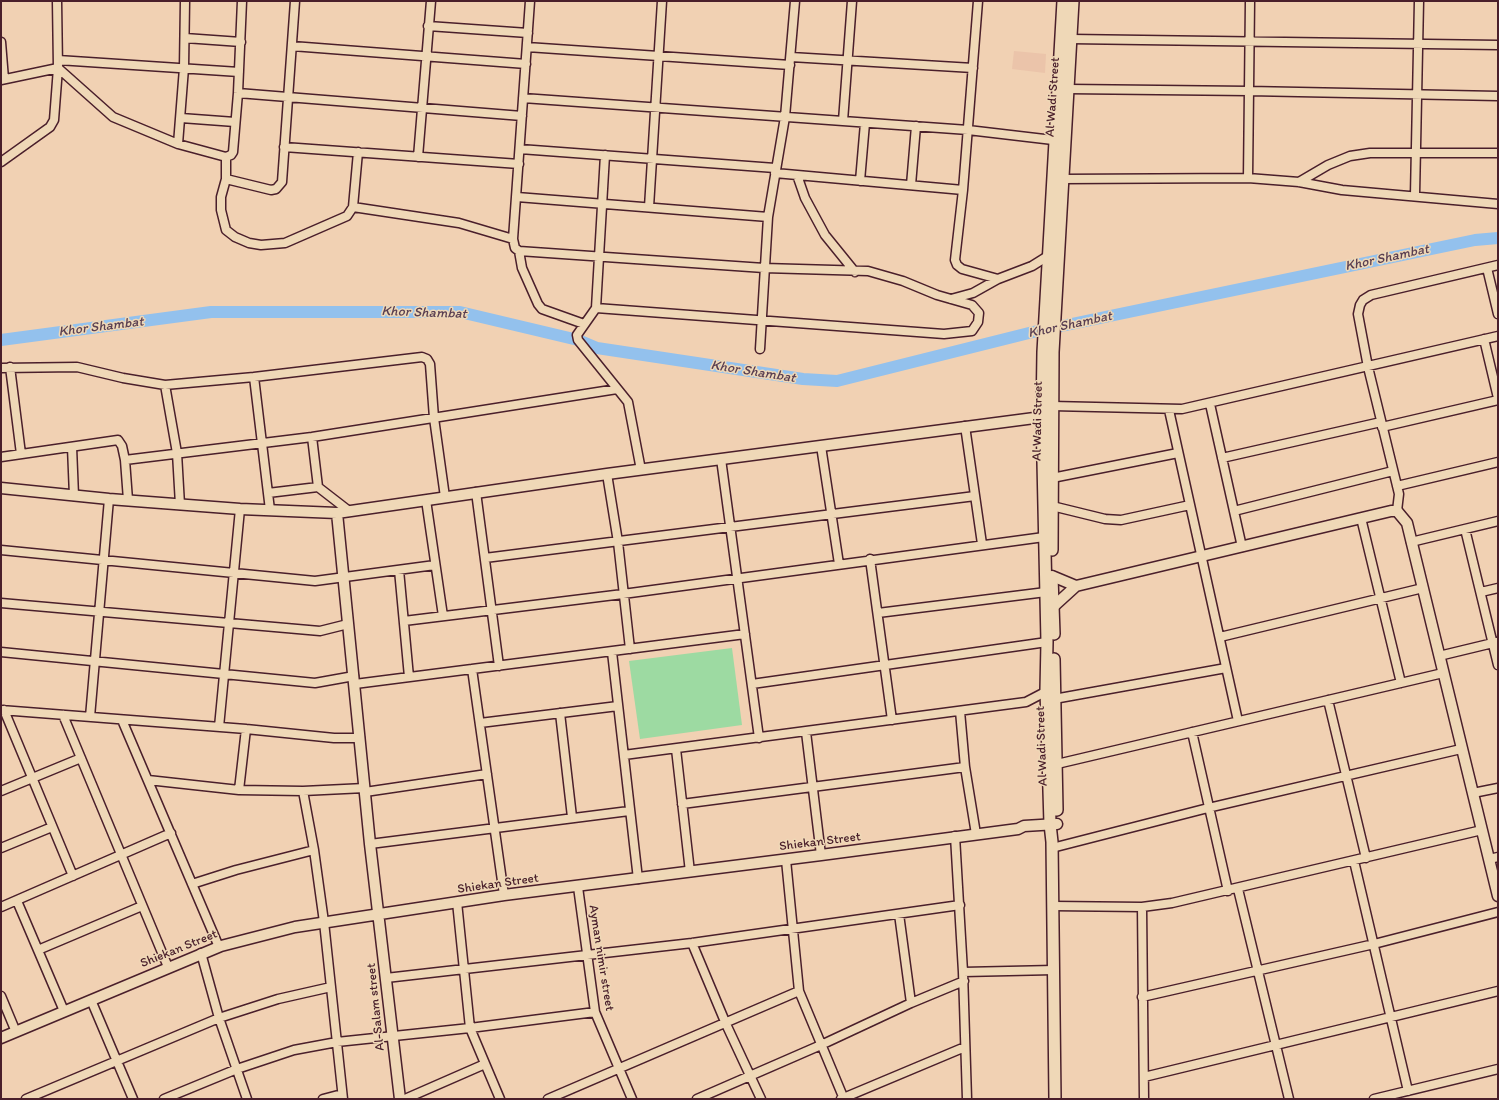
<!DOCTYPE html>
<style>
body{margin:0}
#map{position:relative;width:1499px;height:1100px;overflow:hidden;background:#f1d1b3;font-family:Itim,sans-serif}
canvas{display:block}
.frame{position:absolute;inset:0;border:2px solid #4a1f2b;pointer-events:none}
</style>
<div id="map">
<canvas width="1499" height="1100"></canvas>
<div class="frame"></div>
</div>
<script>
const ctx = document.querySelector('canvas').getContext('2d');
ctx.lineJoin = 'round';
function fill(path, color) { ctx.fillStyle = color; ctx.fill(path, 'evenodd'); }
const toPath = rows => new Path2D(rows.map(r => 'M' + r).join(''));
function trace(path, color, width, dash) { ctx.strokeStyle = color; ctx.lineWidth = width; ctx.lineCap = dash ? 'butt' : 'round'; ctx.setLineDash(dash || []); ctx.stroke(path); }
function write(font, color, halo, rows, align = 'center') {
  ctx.font = font + ' Itim,sans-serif'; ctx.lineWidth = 3; ctx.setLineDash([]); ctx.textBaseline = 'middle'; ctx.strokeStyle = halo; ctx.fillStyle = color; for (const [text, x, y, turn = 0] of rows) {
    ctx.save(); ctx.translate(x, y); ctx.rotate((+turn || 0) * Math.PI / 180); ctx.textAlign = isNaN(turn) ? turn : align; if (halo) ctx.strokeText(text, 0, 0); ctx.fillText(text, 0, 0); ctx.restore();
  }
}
fill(toPath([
 [1014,51,1046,54,1045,73,1012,69]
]), '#ebc4aa');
fill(toPath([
 [732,648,742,725,640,739,629,661]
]), '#9ddaa2');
trace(toPath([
 [1,340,211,312,460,312,578,340,597,348,803,379,837,381,1033,332,1475,240,1498,238]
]), '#93c1ed', 12);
const minor = toPath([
 [530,1,513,239,515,248,519,251,764,268,868,271,903,281,937,295,972,305,979,313,978,322,972,331,944,334,596,308],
 [978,1,963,190,955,260,957,265,962,269,998,279],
 [428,26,528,33],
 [185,38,241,42],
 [1071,39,1498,45],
 [1,42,4,79],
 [292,46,526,64],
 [527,47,790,65],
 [791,57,973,68],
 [58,60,239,72],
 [58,68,113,117,178,144,226,157,231,155,233,152,238,93,242,1],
 [1,80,58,68],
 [1068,89,1249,91,1498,96],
 [238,93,522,116],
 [523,98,968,130,1053,140],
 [181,118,235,122],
 [843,121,852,1],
 [178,144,184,68,185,1],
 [284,147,519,164],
 [520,149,775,168],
 [605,155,596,308,577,335,578,340,628,402,641,470],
 [226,157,226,179,221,197,221,210,226,230,235,237,249,243,261,245,285,243,347,216,353,207,358,152],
 [418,157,431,1],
 [1,162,50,127,54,120,58,68,57,1],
 [775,173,963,190],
 [797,175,805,198,825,235,855,272],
 [1248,178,1250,1],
 [226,179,271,190,276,189,282,182,295,1],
 [1062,179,1248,178,1299,182,1342,190,1498,204],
 [860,181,865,123],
 [1299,182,1328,165,1350,156,1370,153,1498,153],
 [911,185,916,126],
 [1415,195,1419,1],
 [517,197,768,217],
 [353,207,459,223,513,239],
 [649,207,662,1],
 [519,251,522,268,538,304,542,309,584,324],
 [1487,268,1498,314],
 [951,299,973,293,998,279,1032,266,1048,256],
 [1484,339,1498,398],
 [760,349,768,217,785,117,795,1],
 [10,367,21,454],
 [1,368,77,367,123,378,165,385,254,377,422,357,427,359,430,364,434,418,445,497],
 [254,377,270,510],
 [165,385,177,453,180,505],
 [1210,404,1242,547],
 [1052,406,1182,409,1498,336],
 [1169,410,1238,721],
 [965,426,982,544],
 [1382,427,1498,400],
 [312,437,318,487,349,511],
 [821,446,839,564],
 [72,447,74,496],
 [1,457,118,440,122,446,125,460,128,500],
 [1222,458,1381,422],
 [721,459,759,738],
 [125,460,312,437,617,389],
 [607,474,618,542,630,649],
 [1052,478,1178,453],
 [1397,486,1498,462],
 [476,492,499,666],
 [268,493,318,487],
 [426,500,443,616],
 [1052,506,1105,519,1121,520,1190,505],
 [1234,511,1393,471],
 [1397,511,1399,494,1368,367,1358,314,1360,305,1363,300,1371,295,1498,265],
 [1361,518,1401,683],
 [1465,529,1498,665],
 [1411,542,1498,521],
 [1,550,315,581,435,565],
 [485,558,975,496],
 [870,559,892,720],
 [399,570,409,677],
 [1481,592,1498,588],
 [1,603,320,631,348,624],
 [878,613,1046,592],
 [404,621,623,594,1044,537],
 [1220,637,1423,588],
 [1,652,315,683,354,676],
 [612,652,638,879],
 [1439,656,1497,642],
 [472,669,504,895],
 [355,684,745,634],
 [752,684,1047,642],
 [1054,699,1226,668],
 [1328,700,1366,858],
 [1,710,246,729,334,738,360,738],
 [4,710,73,876],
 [960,711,965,767,976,834],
 [560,713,572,817],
 [63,715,168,967],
 [90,717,109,499],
 [122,720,219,947],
 [480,723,618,706],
 [219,727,240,509],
 [806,732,821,855],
 [1192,732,1228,891],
 [676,749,690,872],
 [624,755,1026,702,1049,690],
 [1057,764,1443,673],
 [148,780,239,790,303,791,365,788],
 [239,790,246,729],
 [1,791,81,758],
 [303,791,314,850,324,922,343,1099],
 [365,792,487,774],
 [1473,793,1498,788],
 [682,804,965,767],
 [955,836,963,972,967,1099],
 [370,844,629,811],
 [1,848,52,827],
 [1052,848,1208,808,1461,749],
 [1489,859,1498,857],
 [786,860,799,991,844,1099],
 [1354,861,1408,1091],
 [192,884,236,870,314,850],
 [578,887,595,1012,632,1099],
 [1238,889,1289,1099],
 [17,901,64,1011],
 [457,902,470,1028,500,1099],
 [1053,906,1142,907,1172,903,1482,830],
 [1,907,171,833],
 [1142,907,1144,1099],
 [899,914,911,1003],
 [692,943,726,1024,761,1099],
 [38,950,142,906],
 [201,953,219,1018,247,1099],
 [963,972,1054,970],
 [386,978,692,943,960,905],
 [1,996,16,1032],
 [1142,997,1374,944,1498,912],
 [91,1000,133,1099],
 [1144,1077,1498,991],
 [26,1099,219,1018,278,999,331,987],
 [164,1099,237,1069,294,1050,337,1042,470,1028,595,1012],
 [323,1099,342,1094],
 [405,1099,485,1064],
 [548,1099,799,991],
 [697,1099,821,1045,911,1003,964,981],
 [841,1099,965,1047],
 [1374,1099,1498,1069]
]);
const tertiary = toPath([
 [1,488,109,499,240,509,337,513,607,474,1042,417],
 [337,513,370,844,400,1099],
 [1052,576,1076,586],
 [1054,606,1076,586,1391,511,1397,511,1407,523,1498,896],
 [1,1038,221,946,295,927,504,895,821,855,1018,829,1024,826,1057,824]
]);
const secondary = toPath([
 [1052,550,1053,352,1073,1],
 [1052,577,1054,634],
 [1054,659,1057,810],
 [1055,1099,1052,842,1050,824,1046,690,1047,642,1042,417,1043,352,1063,1]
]);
trace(minor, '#4a1f2b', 11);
trace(tertiary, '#4a1f2b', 13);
trace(secondary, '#4a1f2b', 14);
trace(minor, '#efd8b7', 8);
trace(tertiary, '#efd8b7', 10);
trace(secondary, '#efd8b7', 11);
write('13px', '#4a1f2b', '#efd8b7', [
 ["Al Wadi Street",1053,97,-86],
 ["Al Wadi Street",1038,421,-89],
 ["Al Wadi Street",1042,746,-92],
 ["Shiekan Street",820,842,-7],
 ["Shiekan Street",498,884,-8],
 ["Shiekan Street",179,949,-22],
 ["Ayman nimir street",601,958,81],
 ["Al-Salam street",376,1007,-96]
]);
write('italic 14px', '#593f52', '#efd8b7', [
 ["Khor Shambat",1387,258,-12],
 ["Khor Shambat",424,313,2],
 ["Khor Shambat",1070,325,-12],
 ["Khor Shambat",101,327,-7],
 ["Khor Shambat",753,372,9]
]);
</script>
